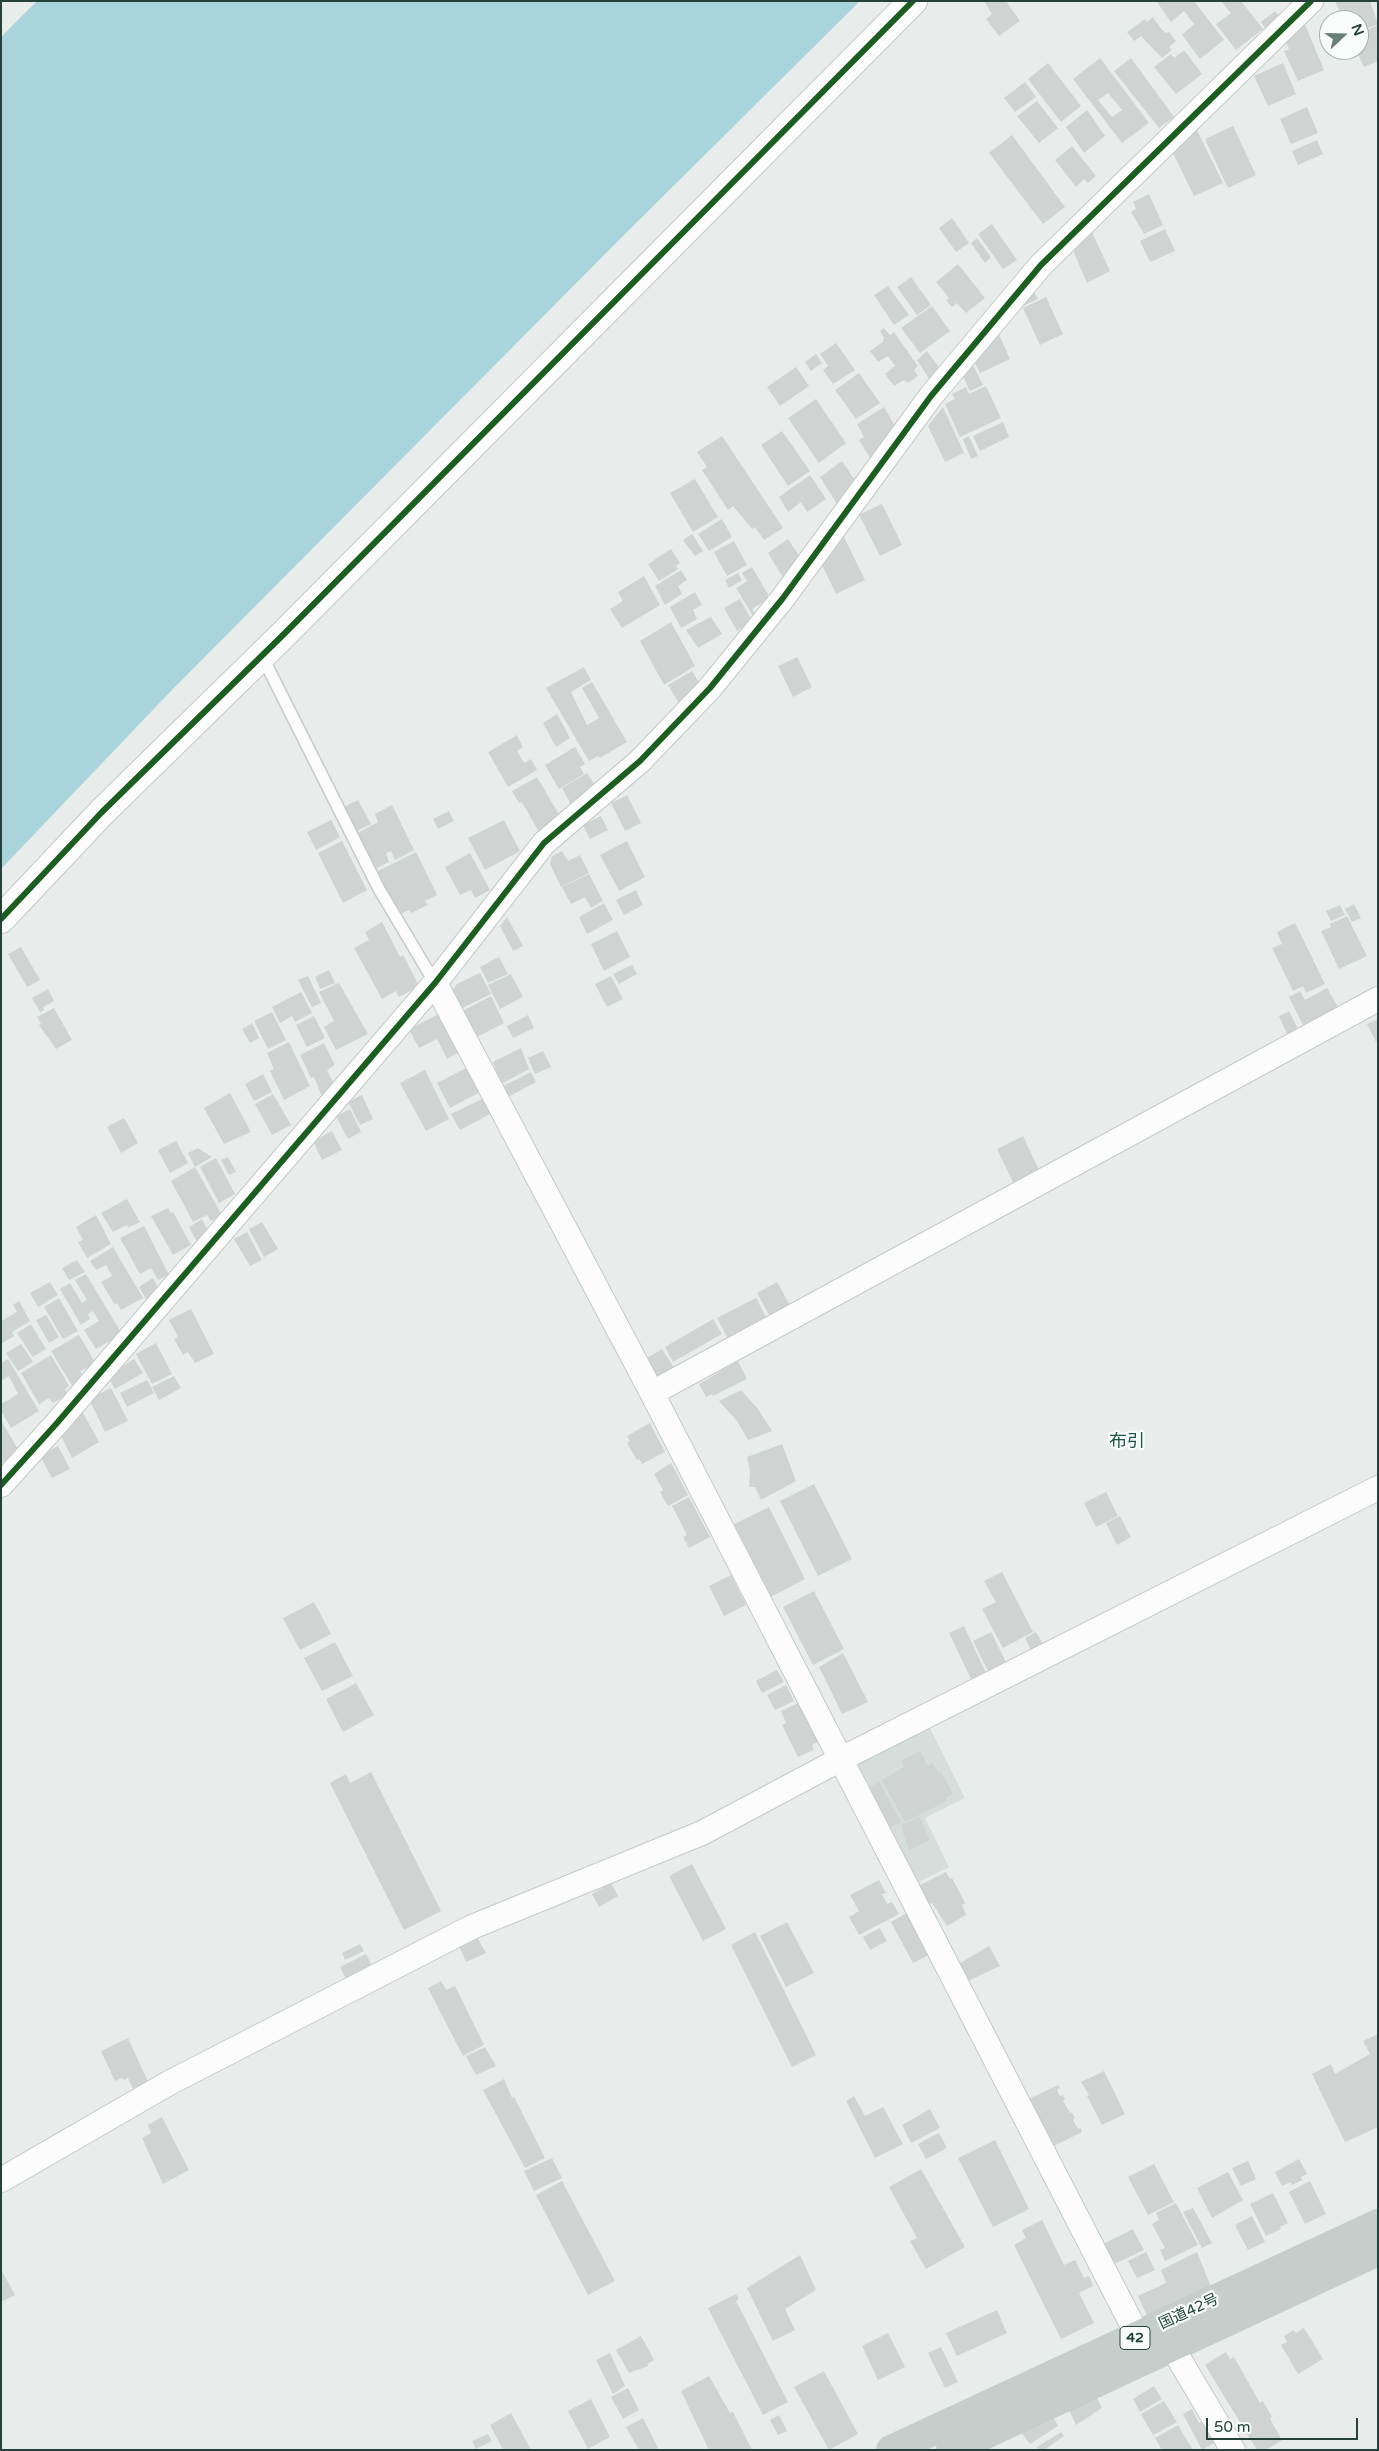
<!DOCTYPE html>
<meta charset="utf-8">
<style>
body{margin:0}
#map{position:relative;width:1379px;height:2451px;overflow:hidden;background:#e8edeb;font-family:"Varela Round",sans-serif}
canvas{display:block}
.frame{position:absolute;inset:0;border:2px solid #24423a;pointer-events:none}
.north{position:absolute;left:1319px;top:10px;width:50px;height:50px;box-sizing:border-box;background:#f7fbf9;border:1px solid #a3b1ad;border-radius:50%;rotate:69deg;font-size:14px;font-weight:700;line-height:20px;text-align:center;color:#24423a}
.north::after{content:'';display:block;margin:auto;width:18px;height:22px;background:#697e78;clip-path:polygon(50% 0,100% 100%,50% 72%,0 100%)}
.scale{position:absolute;left:1206px;top:2418px;width:152px;height:22px;box-sizing:border-box;border:2px solid #24423a;border-top:0;padding-left:6px;font-size:15px;line-height:18px;white-space:nowrap;color:#24423a;-webkit-text-stroke:4px #f7fbf9;paint-order:stroke}
</style>
<div id="map">
<canvas width="1379" height="2451"></canvas>
<div class="frame"></div>
<div class="north">N</div>
<div class="scale">50 m</div>
</div>
<script>
const ctx = document.querySelector('canvas').getContext('2d');
ctx.lineJoin = 'round';
function fill(path, color) { ctx.fillStyle = color; ctx.fill(path, 'evenodd'); }
const toPath = rows => new Path2D(rows.map(r => 'M' + r).join(''));
function trace(path, color, width, dash) { ctx.strokeStyle = color; ctx.lineWidth = width; ctx.lineCap = dash ? 'butt' : 'round'; ctx.setLineDash(dash || []); ctx.stroke(path); }
function write(font, color, halo, rows, align = 'center') {
  ctx.font = font + ' "Varela Round","Noto Sans JP",sans-serif'; ctx.lineWidth = 4.5; ctx.setLineDash([]); ctx.textBaseline = 'middle'; ctx.strokeStyle = halo; ctx.fillStyle = color; for (const [text, x, y, turn = 0] of rows) {
    ctx.save(); ctx.translate(x, y); ctx.rotate((+turn || 0) * Math.PI / 180); ctx.textAlign = isNaN(turn) ? turn : align; if (halo) ctx.strokeText(text, 0, 0); ctx.fillText(text, 0, 0); ctx.restore();
  }
}
fill(toPath([
 [928,1724,965,1798,925,1818,949,1867,909,1887,847,1764]
]), '#d6dedb');
fill(toPath([
 [37,1,860,1,623,236,170,692,1,869,1,37]
]), '#a9d4db');
fill(toPath([
 [984,1,1006,1,1020,21,999,36,986,19,992,14],
 [1156,1,1194,1,1224,40,1200,59,1182,35,1194,24,1184,11,1171,22],
 [1221,1,1241,1,1263,29,1236,50,1216,24,1231,13],
 [1335,1,1370,1,1378,24,1359,32,1359,20,1344,20],
 [1275,11,1280,17,1266,29,1261,22],
 [1153,17,1162,30,1166,33,1169,32,1176,41,1169,47,1172,50,1162,58,1141,36,1134,41,1127,32,1145,19,1147,22],
 [1304,22,1324,70,1298,81,1284,51,1289,49,1284,37],
 [1378,25,1378,61,1364,67,1356,50,1359,50,1359,34],
 [1184,50,1202,74,1176,94,1154,67,1171,54,1174,58],
 [1100,58,1149,123,1122,143,1073,79],
 [1108,93,1122,110,1112,117,1098,100],
 [1131,58,1174,117,1159,128,1114,71],
 [1048,63,1081,106,1061,122,1028,79],
 [1283,63,1296,94,1268,106,1254,76],
 [1025,82,1036,97,1015,112,1004,98],
 [1037,101,1058,128,1039,143,1017,116],
 [1307,107,1318,133,1291,144,1280,119],
 [1087,110,1105,136,1084,153,1066,127],
 [1194,124,1223,183,1194,196,1170,147],
 [1233,126,1256,175,1228,188,1205,139],
 [1012,135,1065,207,1043,224,989,153],
 [1317,140,1323,154,1298,165,1292,151],
 [1072,146,1096,176,1088,183,1084,179,1076,187,1055,160],
 [1149,194,1163,225,1144,234,1131,212,1136,209,1133,202],
 [952,218,969,243,956,252,939,228],
 [992,224,1017,260,1003,269,978,234],
 [1090,228,1110,271,1087,283,1072,248],
 [1165,229,1175,251,1150,262,1140,241],
 [977,238,991,257,985,263,971,243],
 [958,264,985,298,966,313,957,303,952,307,946,300,949,298,936,282],
 [911,277,931,305,917,315,897,287],
 [888,286,909,315,894,325,874,295],
 [1033,290,1038,299,1023,306,1022,303],
 [1046,297,1063,334,1040,345,1023,308],
 [932,306,950,331,920,353,901,328],
 [884,328,890,335,894,332,918,366,914,370,918,376,908,383,904,380,894,386,885,374,895,366,888,356,878,362,870,351,883,342,884,338,880,331],
 [997,330,1010,359,980,373,972,358],
 [836,343,855,370,833,384,823,370,828,366,820,354],
 [927,351,944,374,934,386,917,360],
 [816,354,822,363,811,371,805,362],
 [972,363,983,385,970,391,963,376],
 [796,367,809,386,780,406,767,387],
 [859,373,880,403,856,419,835,390],
 [986,386,1001,418,960,437,945,404,955,399,952,394,966,387,969,394],
 [816,399,846,443,819,463,788,418],
 [884,407,899,433,870,458,859,440,864,437,857,424],
 [943,407,964,453,945,462,928,426],
 [1003,422,1009,437,980,451,973,436],
 [782,431,810,471,788,486,761,445],
 [722,436,783,528,764,540,755,527,752,529,733,506,728,510,702,470,707,467,697,452],
 [969,436,978,456,971,459,963,439],
 [842,461,860,488,837,504,820,477],
 [810,475,826,499,807,512,801,502,788,512,779,497],
 [695,479,718,517,693,532,670,493],
 [882,504,902,545,880,556,859,515],
 [722,519,732,537,709,551,698,534],
 [692,534,703,551,695,556,683,540],
 [843,535,865,580,836,594,821,563],
 [788,539,801,559,784,579,768,553],
 [734,541,747,565,727,576,714,552],
 [671,549,680,563,676,566,678,569,659,581,648,564],
 [752,567,770,598,752,609,756,615,753,616,736,588,747,581,742,573],
 [681,570,687,580,678,586,682,594,665,605,655,586],
 [738,573,742,580,729,588,725,580],
 [644,576,660,605,622,628,610,609,623,601,618,592],
 [695,592,702,605,693,610,697,619,681,628,670,607],
 [740,599,752,621,737,631,724,608],
 [711,617,722,634,698,648,686,630],
 [671,622,695,666,664,685,640,641],
 [797,657,812,687,793,697,778,666],
 [584,667,591,680,571,692,587,725,599,718,582,688,592,682,627,742,600,758,598,756,589,761,546,688],
 [692,671,700,684,691,690,692,692,680,705,668,685],
 [557,714,570,738,556,747,543,723],
 [517,735,523,747,517,751,524,763,531,759,537,770,508,787,488,752],
 [575,747,585,764,580,767,584,774,559,789,545,765],
 [587,773,597,789,571,805,562,788],
 [537,777,561,818,539,832,522,802,519,803,512,791],
 [627,795,641,823,625,831,611,803],
 [358,800,371,824,353,833,339,809],
 [392,805,414,850,395,860,391,851,386,853,389,862,373,870,354,835,378,822,375,814],
 [449,811,454,821,438,829,433,819],
 [601,816,608,830,590,839,583,825],
 [331,820,340,837,316,850,307,832],
 [504,820,520,851,485,870,468,838],
 [342,841,367,890,343,903,318,853],
 [627,841,645,877,619,891,600,855],
 [562,851,568,861,580,855,589,873,561,887,550,864,552,856],
 [416,852,437,895,425,901,428,905,411,913,409,910,396,916,374,873],
 [470,853,490,890,475,898,471,890,460,895,445,867],
 [589,874,603,901,591,908,585,897,571,904,562,887],
 [636,890,643,905,624,915,616,900],
 [604,903,613,920,587,934,579,917],
 [1354,904,1361,918,1352,922,1345,909],
 [1340,905,1345,915,1331,921,1326,911],
 [1347,916,1367,956,1339,969,1321,931,1331,927,1330,924],
 [507,917,523,946,513,951,500,926],
 [382,922,400,957,403,955,419,986,399,997,396,991,382,999,354,948,369,940,365,932],
 [1295,923,1325,984,1306,993,1303,986,1293,991,1272,948,1282,944,1277,932],
 [617,931,630,957,604,971,591,944],
 [21,947,40,980,27,987,8,954],
 [499,957,508,974,488,983,480,967],
 [632,965,637,974,619,984,613,974],
 [329,970,335,983,320,989,315,977],
 [480,973,491,994,458,1010,450,994,457,984],
 [511,974,523,997,500,1009,488,985],
 [308,976,321,1003,312,1007,298,980],
 [611,976,623,999,607,1007,595,984],
 [339,983,368,1034,336,1050,324,1027,334,1021,319,992],
 [1327,988,1338,1007,1303,1025,1289,997,1300,991,1305,1000],
 [48,989,54,1001,43,1007,44,1010,40,1012,32,998],
 [301,992,312,1013,295,1022,292,1016,280,1023,272,1007],
 [491,996,504,1023,471,1040,457,1014],
 [54,1008,72,1040,56,1049,39,1025,41,1024,37,1017],
 [1289,1011,1298,1029,1287,1034,1279,1016],
 [272,1012,286,1040,268,1049,254,1021],
 [441,1013,461,1051,447,1059,437,1039,419,1048,409,1029],
 [528,1015,534,1028,513,1038,507,1026],
 [314,1016,325,1038,307,1047,296,1025],
 [1378,1019,1378,1041,1376,1042,1367,1024],
 [252,1023,259,1038,250,1043,242,1029],
 [289,1042,310,1086,284,1100,270,1071,274,1069,267,1053],
 [324,1043,335,1065,327,1070,335,1086,323,1099,314,1077,311,1078,300,1055],
 [521,1048,529,1069,501,1084,493,1062],
 [543,1051,551,1067,535,1074,528,1058],
 [470,1066,482,1091,450,1108,437,1083],
 [425,1070,449,1119,426,1131,400,1083],
 [531,1072,536,1082,508,1097,503,1086],
 [263,1074,272,1092,254,1101,245,1084],
 [230,1093,251,1132,224,1144,204,1108],
 [273,1094,291,1125,272,1135,255,1104],
 [362,1095,373,1119,360,1125,348,1102],
 [484,1098,492,1113,460,1130,451,1114],
 [350,1109,361,1132,348,1139,336,1116],
 [124,1118,138,1143,121,1153,107,1127],
 [332,1131,342,1150,322,1160,313,1141],
 [1023,1136,1040,1172,1014,1184,997,1149],
 [176,1141,188,1163,170,1173,158,1150],
 [198,1148,212,1157,195,1167,188,1153],
 [228,1157,236,1172,229,1175,221,1160],
 [216,1158,235,1194,219,1203,200,1167],
 [195,1167,222,1215,211,1221,207,1215,193,1222,171,1181],
 [127,1199,140,1222,128,1228,127,1225,113,1232,101,1213],
 [168,1208,171,1213,173,1212,191,1245,173,1255,151,1216],
 [96,1215,111,1244,87,1258,78,1242,83,1240,76,1227],
 [202,1219,210,1235,197,1242,189,1227],
 [262,1222,278,1249,264,1257,249,1229],
 [144,1226,169,1275,158,1280,151,1268,140,1274,120,1238],
 [247,1232,262,1260,250,1266,234,1239],
 [113,1247,143,1298,121,1310,117,1303,115,1305,101,1282,112,1276,106,1265,96,1270,90,1261],
 [77,1260,85,1272,69,1280,62,1268],
 [86,1274,122,1334,96,1349,84,1330,99,1321,93,1311,88,1314,90,1319,81,1325,60,1289,70,1283,82,1303,87,1300,75,1280],
 [153,1278,164,1297,150,1306,139,1287],
 [50,1282,58,1295,38,1307,30,1293],
 [777,1282,792,1309,772,1320,757,1293],
 [59,1298,78,1331,63,1339,44,1307],
 [756,1298,766,1317,746,1327,750,1336,732,1346,717,1318],
 [19,1301,30,1321,12,1332,14,1336,1,1344,1,1321,17,1312,13,1305],
 [191,1309,214,1354,195,1363,188,1352,183,1355,174,1339,178,1337,169,1320],
 [46,1315,59,1337,49,1343,36,1320],
 [713,1319,722,1334,673,1362,665,1347],
 [31,1324,46,1349,33,1357,17,1333],
 [79,1335,96,1364,80,1371,85,1380,73,1387,51,1351],
 [156,1343,172,1374,152,1384,136,1354],
 [21,1344,33,1362,18,1371,6,1353],
 [662,1349,676,1371,653,1384,640,1362],
 [51,1355,69,1386,65,1389,68,1394,53,1403,49,1398,39,1404,21,1373],
 [8,1359,39,1411,11,1428,1,1411,1,1404,18,1394,9,1376,1,1381,1,1363],
 [134,1359,143,1373,115,1389,107,1376],
 [738,1361,747,1379,713,1396,712,1394,706,1397,699,1384],
 [174,1376,181,1388,159,1400,152,1387],
 [147,1380,154,1393,127,1407,120,1393],
 [111,1388,128,1421,105,1432,89,1399],
 [741,1390,758,1409,772,1431,748,1440,737,1421,719,1401],
 [82,1411,99,1442,72,1458,59,1432],
 [1,1420,19,1451,1,1464],
 [650,1423,665,1452,642,1464,639,1459,637,1460,627,1443,630,1441,627,1436],
 [782,1444,796,1481,761,1500,755,1487,749,1487,750,1472,747,1457],
 [58,1446,70,1469,52,1478,40,1456],
 [671,1463,688,1495,668,1506,660,1492,663,1490,654,1474],
 [814,1484,852,1559,818,1576,780,1501],
 [1106,1492,1118,1516,1096,1527,1084,1503],
 [689,1497,710,1537,689,1548,683,1537,687,1535,672,1506],
 [769,1507,805,1579,771,1597,734,1524],
 [1120,1516,1131,1537,1117,1545,1106,1523],
 [1002,1572,1033,1632,1003,1648,982,1609,996,1602,984,1581],
 [731,1575,746,1605,724,1616,709,1586],
 [814,1591,844,1649,813,1665,783,1607],
 [314,1602,331,1634,300,1650,283,1618],
 [964,1626,987,1675,973,1683,949,1633],
 [991,1632,1007,1664,989,1673,973,1641],
 [1036,1632,1046,1650,1034,1656,1025,1638],
 [335,1642,353,1676,322,1691,304,1658],
 [843,1653,868,1702,842,1714,819,1667],
 [777,1670,784,1682,762,1693,756,1681],
 [356,1683,374,1715,343,1732,326,1699],
 [786,1685,794,1701,775,1710,767,1695],
 [798,1703,818,1742,812,1745,814,1750,798,1757,782,1725,786,1723,781,1711],
 [920,1751,928,1766,933,1763,938,1773,941,1772,953,1794,945,1798,947,1801,905,1822,882,1780,904,1767,901,1761],
 [371,1772,441,1911,404,1930,330,1783,346,1774,350,1783],
 [879,1782,901,1822,881,1833,859,1793],
 [919,1816,930,1840,909,1850,901,1825],
 [692,1864,726,1929,703,1941,669,1876],
 [946,1872,950,1879,952,1878,965,1903,962,1905,966,1915,947,1926,932,1903,926,1907,916,1887],
 [879,1880,886,1893,882,1894,887,1904,892,1902,899,1914,859,1935,849,1917,859,1911,850,1895],
 [611,1883,618,1896,599,1907,592,1894],
 [907,1913,929,1955,913,1963,891,1922],
 [787,1922,814,1973,786,1987,760,1936],
 [880,1928,887,1941,870,1950,863,1937],
 [755,1932,816,2055,792,2067,731,1945],
 [477,1937,486,1953,466,1962,459,1946],
 [360,1944,364,1951,345,1960,342,1953],
 [989,1946,1000,1966,961,1984,952,1968],
 [366,1954,372,1966,346,1979,340,1967],
 [441,1981,446,1990,455,1986,484,2045,463,2056,428,1988],
 [1378,2034,1378,2127,1345,2142,1312,2074,1331,2064,1335,2074,1370,2054,1363,2041],
 [128,2038,150,2086,135,2093,128,2078,124,2080,122,2078,115,2081,101,2051],
 [485,2047,496,2066,476,2075,466,2056],
 [1104,2071,1125,2114,1102,2125,1087,2096,1089,2095,1081,2082],
 [504,2079,512,2098,514,2097,545,2158,525,2168,483,2090],
 [1058,2085,1060,2088,1057,2090,1060,2096,1063,2095,1065,2099,1063,2101,1070,2113,1072,2112,1075,2118,1073,2120,1078,2129,1081,2128,1082,2132,1052,2147,1027,2100],
 [854,2096,865,2116,883,2107,903,2144,875,2158,846,2101],
 [930,2109,940,2128,911,2143,902,2125],
 [162,2117,189,2170,163,2184,142,2138,151,2133,148,2125],
 [939,2133,947,2148,926,2159,918,2144],
 [995,2140,1029,2209,993,2227,958,2158],
 [552,2158,562,2178,534,2191,524,2171],
 [1299,2159,1307,2174,1301,2177,1302,2180,1292,2185,1291,2182,1282,2186,1275,2172],
 [1248,2161,1256,2179,1241,2186,1232,2168],
 [1154,2164,1174,2202,1148,2215,1128,2177],
 [921,2169,965,2247,926,2269,910,2241,917,2238,889,2187],
 [1228,2172,1243,2200,1212,2218,1197,2188],
 [562,2181,615,2281,588,2295,536,2195],
 [1310,2181,1326,2214,1305,2224,1289,2192],
 [1273,2193,1288,2223,1280,2227,1281,2229,1266,2236,1250,2204],
 [1176,2203,1198,2245,1165,2261,1160,2250,1165,2248,1152,2224,1159,2220,1156,2213],
 [1193,2208,1212,2243,1202,2248,1183,2212],
 [1252,2216,1265,2242,1248,2250,1235,2225],
 [1042,2220,1064,2265,1075,2260,1084,2278,1089,2276,1093,2286,1079,2293,1094,2323,1061,2339,1014,2245,1026,2238,1022,2230],
 [1133,2229,1144,2250,1110,2266,1101,2245],
 [1146,2252,1155,2270,1137,2278,1128,2261],
 [1197,2252,1211,2287,1147,2316,1138,2296,1166,2283,1161,2270],
 [800,2255,816,2290,785,2309,795,2330,773,2341,747,2288],
 [1,2269,15,2295,1,2302],
 [736,2294,739,2299,736,2301,788,2402,763,2415,708,2308],
 [997,2310,1007,2333,957,2356,946,2333],
 [1304,2328,1323,2359,1298,2374,1281,2345,1287,2342,1284,2336,1294,2330,1296,2333],
 [888,2333,905,2367,878,2380,862,2346],
 [641,2336,654,2360,647,2364,648,2366,629,2373,616,2350],
 [941,2347,958,2382,945,2388,928,2353],
 [1226,2352,1230,2359,1234,2357,1260,2403,1263,2401,1272,2417,1270,2419,1282,2440,1266,2450,1257,2450,1205,2365],
 [610,2353,625,2386,613,2394,596,2360],
 [824,2371,858,2434,829,2450,794,2387],
 [709,2376,730,2413,733,2412,752,2450,709,2450,681,2391],
 [1154,2386,1162,2399,1140,2412,1133,2399],
 [628,2388,639,2410,623,2419,611,2397],
 [1097,2398,1102,2408,1076,2425,1069,2410],
 [591,2399,610,2437,588,2449,568,2411],
 [1164,2401,1177,2422,1153,2435,1141,2414],
 [1192,2409,1199,2423,1203,2421,1214,2443,1202,2450,1183,2414],
 [511,2413,531,2450,503,2450,490,2425],
 [779,2415,787,2431,778,2435,770,2420],
 [1052,2415,1058,2426,1030,2444,1021,2432,1027,2428,1028,2431],
 [643,2418,659,2450,639,2450,626,2427],
 [1178,2425,1193,2450,1162,2450,1155,2438],
 [1061,2432,1064,2436,1044,2450,1039,2450,1037,2447],
 [488,2434,492,2441,476,2449,472,2441]
]), '#cfd4d2');
const service = toPath([
 [262,656,379,889,435,983]
]);
const minor = toPath([
 [435,983,652,1393,1138,2336],
 [652,1393,1378,999],
 [1,1485,57,1423,435,983,544,843,640,761,710,688,783,598,931,396,1041,265,1311,1],
 [1,2180,169,2083,472,1927,702,1833,841,1759,1378,1488],
 [1172,2347,1233,2450]
]);
const tertiary = toPath([
 [1,919,102,812,283,635,913,1]
]);
const trunk = toPath([
 [891,2450,1378,2224],
 [951,2450,1378,2251]
]);
trace(service, '#c5cac8', 14);
trace(minor, '#c5cac8', 26);
trace(tertiary, '#c5cac8', 30);
trace(trunk, '#c3ccc9', 30);
trace(service, '#fcfcfc', 11);
trace(minor, '#fcfcfc', 24);
trace(tertiary, '#fcfcfc', 28);
trace(trunk, '#c6cecc', 28);
trace(toPath([
 [1,919,102,812,283,635,913,1],
 [1,1485,57,1423,435,983,544,843,640,761,710,688,783,598,931,396,1041,265,1311,1]
]), '#1b5e20', 6);
for (const [x, y, w] of [
 [1135,2338,30]
]) { const box = new Path2D(); box.roundRect(x - w / 2, y - 11.5, w, 23, 4); ctx.fillStyle = '#f7fbf9'; ctx.fill(box); trace(box, '#24423a', 1); }
write('bold 14px', '#24423a', null, [
 ["42",1135,2338]
]);
write('15px', '#24423a', '#f7fbf9', [
 ["国道42号",1189,2312,-25]
]);
write('18px', '#1f5548', '#f7fbf9', [
 ["布引",1127,1442]
]);
</script>
